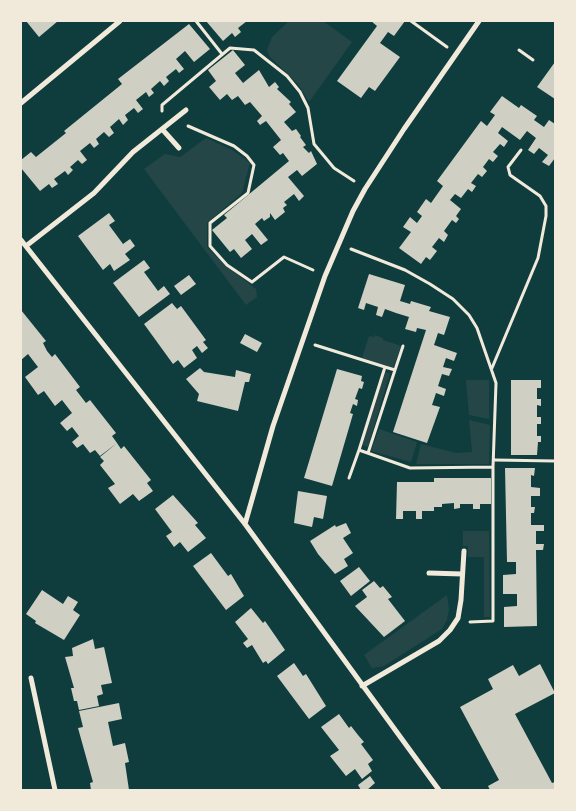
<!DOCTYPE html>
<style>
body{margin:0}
#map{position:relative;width:576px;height:811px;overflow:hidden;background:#0f3d3e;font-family:"PT Sans",sans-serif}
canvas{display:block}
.frame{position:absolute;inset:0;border:22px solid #f1e9da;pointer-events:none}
</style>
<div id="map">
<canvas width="576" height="811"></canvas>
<div class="frame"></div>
</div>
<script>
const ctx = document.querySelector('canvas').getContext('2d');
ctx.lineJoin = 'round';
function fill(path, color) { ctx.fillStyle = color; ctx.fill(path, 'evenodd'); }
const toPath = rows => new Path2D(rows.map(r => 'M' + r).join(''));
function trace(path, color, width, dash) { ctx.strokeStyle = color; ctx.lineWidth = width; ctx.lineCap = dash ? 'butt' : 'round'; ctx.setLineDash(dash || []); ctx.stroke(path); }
fill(toPath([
 [289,21,323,21,352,42,309,102,298,84,269,56,267,50,272,37],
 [206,138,232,150,250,163,242,193,207,223,207,247,224,264,256,289,257,297,246,305,144,169,165,154,180,157],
 [375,335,383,338,383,340,401,346,393,368,362,358,369,336,374,337],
 [384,372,390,373,368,447,362,445],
 [466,380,489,380,489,419,469,415],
 [469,420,490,425,489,464,416,464,421,444,456,453,472,452],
 [379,429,417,442,411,462,371,451],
 [463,531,489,531,490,617,484,617,484,557,468,557,468,546,463,546],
 [447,595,449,609,447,620,442,629,384,666,372,668,364,655]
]), '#244646');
fill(toPath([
 [26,21,58,21,39,37],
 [206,21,247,21,238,28,241,32,235,37,232,33,223,41],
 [371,21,405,21,394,36,388,32,380,43,400,57,375,91,369,87,361,98,337,81,377,26],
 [189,24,210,49,194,62,185,51,176,59,184,69,179,73,176,69,166,77,169,81,164,86,160,81,151,89,154,93,149,97,146,92,136,100,143,109,138,113,134,108,125,115,128,120,123,125,119,119,110,127,114,133,109,137,104,132,96,139,99,144,94,148,90,143,80,151,87,160,82,164,78,160,70,167,73,170,68,175,65,171,54,179,58,184,52,188,49,184,40,191,21,168,21,160,31,152,36,157,66,133,64,131,122,84,118,79],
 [233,50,245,65,235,73,243,83,259,70,269,87,275,82,279,87,277,89,291,102,289,104,296,112,284,122,292,131,296,129,301,136,300,137,306,145,303,147,309,153,311,151,317,164,302,176,297,170,288,177,304,196,299,201,294,194,284,202,287,205,283,208,285,212,275,220,270,213,270,217,264,221,262,218,255,224,268,240,261,245,252,234,245,240,252,249,241,258,234,249,230,252,212,230,227,218,224,215,289,161,283,153,280,155,273,147,281,140,266,121,260,125,257,121,262,116,250,102,245,105,238,96,232,100,227,94,220,100,209,87,216,81,208,70],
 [555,62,555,99,537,87],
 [502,96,519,108,521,105,537,116,534,120,544,127,549,120,555,124,555,158,549,166,542,162,548,155,539,148,534,154,528,150,536,138,527,131,520,140,502,127,498,133,508,141,504,147,500,144,493,152,498,156,493,162,489,159,483,167,487,171,482,177,478,174,471,183,476,186,472,192,468,189,461,198,455,194,450,200,461,209,456,216,459,219,456,223,452,220,444,231,448,235,444,242,439,238,432,247,437,251,430,260,426,257,421,264,399,248,411,232,403,227,410,217,417,223,422,216,417,212,426,199,431,203,443,186,437,181,481,121,487,126,495,115,490,112],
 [109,213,115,221,109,225,123,244,130,239,135,246,125,254,130,260,114,271,110,264,103,270,78,236],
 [144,260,150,268,144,272,158,291,164,286,170,294,139,317,113,283],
 [369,274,405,285,400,301,410,304,411,301,431,307,429,311,450,317,444,335,438,333,434,345,457,353,454,361,446,358,443,367,452,369,449,376,442,374,438,386,446,389,444,396,436,393,432,405,440,407,427,443,393,432,426,330,417,328,416,332,405,329,409,317,396,313,385,309,382,317,376,315,378,307,366,303,364,310,358,308],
 [189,275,196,284,181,295,174,286],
 [172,303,177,309,181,306,206,340,203,342,208,348,202,353,197,346,192,350,197,358,184,368,178,360,173,364,144,324],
 [21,310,46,341,43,343,47,351,52,357,55,354,80,387,76,390,86,403,90,400,116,433,112,436,117,443,100,456,95,450,90,453,83,444,77,448,72,442,79,436,72,427,67,431,60,423,72,413,62,400,55,406,44,391,38,395,25,377,38,367,28,354,21,360],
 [245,334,262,343,257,352,240,343],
 [200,368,204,372,235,377,236,370,251,374,249,382,245,382,238,411,197,401,199,394,186,379],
 [337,369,362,376,361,381,364,382,362,389,359,388,355,399,358,400,357,406,353,404,350,413,353,414,332,486,304,478],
 [511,380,541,380,541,388,537,388,537,399,541,399,541,406,537,405,537,417,541,417,541,424,537,424,537,436,541,436,541,442,538,442,537,455,511,455],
 [117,443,121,449,124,446,151,480,147,483,153,491,139,501,133,494,120,504,108,488,115,484,100,465,104,461,100,457],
 [505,468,535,468,534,476,531,475,531,487,540,488,540,496,531,496,531,507,535,507,534,513,531,513,531,525,544,525,544,531,536,531,536,544,544,544,543,550,536,550,537,626,504,627,504,607,517,606,517,594,503,594,503,575,516,574,516,562,507,562],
 [434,478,491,478,491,504,480,504,480,509,473,509,473,504,460,504,460,508,454,509,454,503,442,504,442,507,434,507,434,511,422,511,422,519,416,519,416,511,403,511,403,519,396,519,397,482,434,482],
 [298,491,327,496,323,519,314,517,312,527,294,523],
 [173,495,198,523,195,525,206,538,188,552,180,542,174,547,166,536,172,532,155,509],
 [346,523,351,533,343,538,353,553,344,559,348,566,335,574,318,554,310,541,335,525,336,527],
 [211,553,228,576,231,574,244,596,226,610,193,566],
 [359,567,370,581,351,596,340,581],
 [374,581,380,588,383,586,392,597,388,599,405,621,384,637,355,606,367,597,362,590],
 [42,590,63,604,68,596,78,602,73,610,80,615,64,640,35,623,36,621,26,614],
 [251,608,263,623,265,621,285,650,268,664,266,661,263,663,252,645,247,648,243,643,248,639,235,622],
 [93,639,95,649,104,647,112,683,101,685,103,694,97,696,99,706,79,710,77,701,74,701,71,688,74,688,65,657,73,656,72,648],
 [294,663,303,676,306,674,326,706,309,719,277,676],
 [540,664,555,693,515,714,552,783,555,782,555,790,490,790,488,786,499,780,460,707,493,689,488,679,513,665,519,676],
 [119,703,122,719,108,722,113,746,125,743,129,762,125,763,129,790,91,790,90,783,93,782,78,728,83,727,79,711],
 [339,714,349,728,351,726,358,735,364,742,361,744,373,760,368,764,372,771,362,779,355,769,346,776,330,756,339,750,321,727],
 [370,776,375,783,367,790,361,790,358,785]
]), '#cfcfc3');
trace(toPath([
 [196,21,222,54],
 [411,21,447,47],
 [519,50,533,60],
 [162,111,162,105,230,48,254,50,287,76,300,92,308,108,314,144,334,168,354,181],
 [188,126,234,146,247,156,254,165,248,193,210,223,210,246,227,265,252,282,284,257,313,270],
 [315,345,385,367,359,450,410,468,493,467,496,383,477,328,469,315,453,299,430,284,405,270,351,249],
 [385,367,395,370,403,346],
 [492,368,538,258,546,216,546,206,540,196,510,175,508,167,521,150],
 [368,453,395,370],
 [495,460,555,461],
 [349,478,359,450],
 [470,622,493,621,493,467]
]), '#f1e9da', 3);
trace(toPath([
 [21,103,120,21],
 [162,129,179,148],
 [21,240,245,524,439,790],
 [26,246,94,193,133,152,186,110],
 [245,524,273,426,325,276,353,211,365,189,404,129,479,21],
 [429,573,462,574],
 [31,678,55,790],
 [362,686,439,641,450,630,458,618,461,600,464,551]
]), '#f1e9da', 5);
</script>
